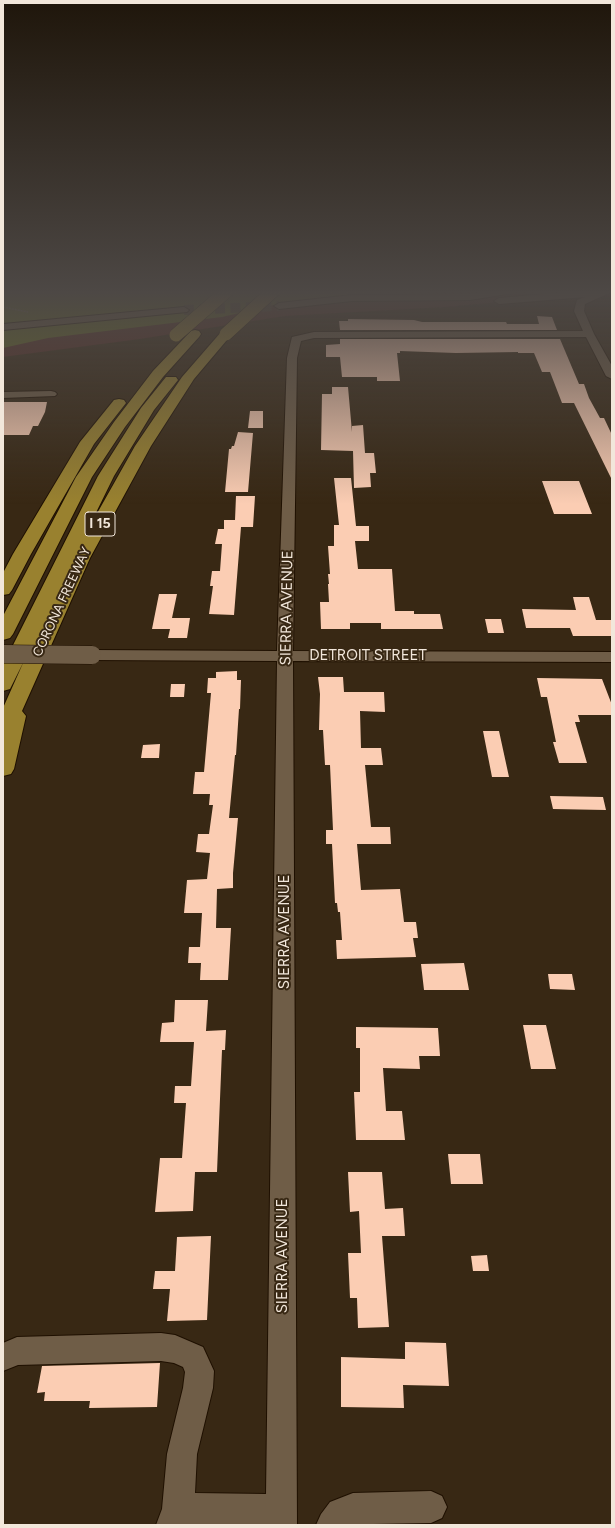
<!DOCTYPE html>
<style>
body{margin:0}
#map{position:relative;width:615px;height:1528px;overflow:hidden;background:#382814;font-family:Figtree,sans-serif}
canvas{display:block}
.frame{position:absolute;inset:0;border:4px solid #f2e7db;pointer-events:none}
</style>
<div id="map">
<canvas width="615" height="1528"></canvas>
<div class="frame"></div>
</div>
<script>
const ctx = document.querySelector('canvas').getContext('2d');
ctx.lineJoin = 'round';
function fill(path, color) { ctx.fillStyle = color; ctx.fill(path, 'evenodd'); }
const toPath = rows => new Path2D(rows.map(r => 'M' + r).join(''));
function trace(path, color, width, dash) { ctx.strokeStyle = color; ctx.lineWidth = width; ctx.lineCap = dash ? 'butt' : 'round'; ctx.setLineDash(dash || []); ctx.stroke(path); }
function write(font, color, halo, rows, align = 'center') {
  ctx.font = font + ' Figtree,sans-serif'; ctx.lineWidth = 4; ctx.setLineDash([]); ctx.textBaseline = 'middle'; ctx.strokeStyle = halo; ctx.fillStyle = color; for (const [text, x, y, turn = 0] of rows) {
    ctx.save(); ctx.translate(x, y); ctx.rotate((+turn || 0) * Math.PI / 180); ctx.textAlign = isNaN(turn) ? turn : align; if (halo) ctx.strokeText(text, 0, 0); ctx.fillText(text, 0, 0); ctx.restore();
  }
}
fill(toPath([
 [3,290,602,290,568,296,446,307,285,316,140,339,3,357]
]), '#592a23');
fill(toPath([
 [3,290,411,290,376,292,278,304,222,317,48,338,3,348]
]), '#6d7423');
trace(toPath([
 [536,295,557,290]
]), '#6d7423', 3);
fill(toPath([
 [537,316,552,317,557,330,340,330,339,321,348,321,348,319,414,320,422,322,506,322,507,324,539,324],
 [340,339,560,339,579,384,584,384,589,398,600,418,604,418,612,435,612,480,574,403,562,403,550,372,542,372,534,353,518,353,518,352,456,353,400,351,400,353,397,353,400,381,377,381,377,377,342,377,340,357,326,357,326,345,340,344],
 [332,387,348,387,352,432,352,426,363,425,365,453,374,453,376,473,370,473,371,487,354,488,353,451,321,450,322,394,332,394],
 [3,402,47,402,45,412,38,426,33,426,29,435,3,435],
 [250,411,263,411,263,428,248,428],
 [238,432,253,433,248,492,225,492,229,449,231,449,232,446,234,446],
 [334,478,351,478,356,526,369,526,369,541,355,541,358,569,392,569,395,611,414,611,414,614,440,614,443,629,381,629,381,623,350,623,350,629,321,629,320,602,329,602,328,584,329,584,328,574,330,574,328,546,334,546,334,525,339,525],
 [542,481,579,481,592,514,554,514],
 [236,496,255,496,253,527,241,527,234,615,209,614,213,586,210,586,212,571,220,571,222,544,215,544,218,529,224,529,224,520,235,520],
 [159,594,177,594,172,618,190,618,187,638,168,638,170,629,152,629],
 [573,597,589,597,596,620,612,620,612,636,573,636,570,628,526,628,522,609,576,610],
 [485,619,501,619,504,633,488,633],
 [237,671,237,680,241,680,240,709,239,709,236,755,235,755,229,818,238,818,233,873,233,888,217,889,216,928,231,928,228,980,200,980,201,963,188,963,189,947,200,947,202,913,184,913,187,880,207,879,210,853,196,852,198,834,209,834,213,805,209,805,210,794,193,794,195,772,204,772,211,693,207,693,208,678,216,678,216,672],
 [318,677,343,677,344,692,384,692,385,712,360,711,361,748,381,748,383,765,365,765,370,817,371,827,390,827,391,844,357,844,361,890,400,889,404,922,416,922,418,938,413,938,416,957,337,959,336,940,342,940,340,912,338,912,337,903,335,903,332,844,326,844,326,830,333,830,330,765,325,765,323,730,319,730,320,694],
 [537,678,602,679,612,705,612,715,578,715,580,722,575,722,587,763,559,763,553,742,556,742,547,697,541,697],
 [171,684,185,684,184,697,170,697],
 [483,731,499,731,509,777,492,777],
 [160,744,159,758,141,758,143,745],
 [550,796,603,797,606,810,553,809],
 [464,963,469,990,424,990,421,964],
 [548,974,572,974,575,990,550,989],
 [175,1000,208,1000,206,1031,226,1030,225,1050,222,1050,217,1172,195,1172,193,1211,155,1212,160,1158,182,1158,186,1103,174,1103,175,1086,191,1086,194,1042,160,1042,162,1023,174,1022],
 [523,1025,546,1025,556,1069,531,1069],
 [356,1027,438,1028,440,1056,419,1056,420,1069,383,1068,386,1111,402,1111,405,1140,356,1140,354,1092,360,1092,360,1048,356,1048],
 [448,1154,480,1154,483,1184,451,1184],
 [348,1172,382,1172,385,1209,403,1208,405,1236,382,1236,389,1327,358,1328,357,1298,350,1298,348,1253,361,1253,359,1211,350,1212],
 [211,1236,207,1320,167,1321,170,1289,153,1289,155,1271,175,1271,177,1237],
 [487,1255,489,1271,473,1271,471,1256],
 [405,1342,446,1343,449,1386,403,1385,404,1408,341,1407,341,1357,405,1359],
 [160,1363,157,1407,89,1408,90,1401,44,1401,45,1392,37,1393,42,1366]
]), '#fbcdb3');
trace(toPath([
 [184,310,279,306]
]), '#544532', 10, [10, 5.5]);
const minor = toPath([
 [493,290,518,290,513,293,470,300,352,301,279,309,274,306,279,303,352,295,470,294,493,290],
 [590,290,608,290,609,292,607,294,585,304,584,311,594,334,612,366,612,379,606,376,586,337,314,338,301,341,297,358,293,651,612,652,612,662,293,661,297,1525,156,1525,162,1509,167,1454,183,1388,185,1372,183,1367,174,1363,161,1361,18,1365,3,1371,3,1343,17,1337,161,1333,175,1335,203,1347,214,1371,213,1388,197,1454,195,1493,266,1494,277,661,92,660,86,658,84,655,86,652,92,650,277,651,287,358,292,337,314,332,583,331,574,311,577,300,585,297,499,304,494,301,499,298,590,290],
 [184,307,189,310,187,312,3,330,3,324,184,307],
 [51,391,55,392,57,394,55,396,3,398,3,392,51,391],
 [431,1491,442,1496,447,1507,442,1518,431,1523,316,1525,321,1514,330,1502,353,1493,431,1491]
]);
const highway = toPath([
 [195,330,199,331,201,334,199,337,163,377,125,427,92,477,13,634,10,638,3,640,3,616,76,477,114,422,153,371,191,331,195,330],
 [226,330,230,331,232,334,194,379,151,446,90,558,22,711,26,716,14,769,11,774,3,776,3,708,24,661,10,689,3,691,3,665,98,476,141,408,166,377,176,377,178,380,154,410,114,476,86,533,135,446,182,377,222,331,226,330],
 [119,399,124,400,126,403,94,444,31,554,12,590,9,594,3,595,3,573,13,554,80,442,114,400,119,399]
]);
trace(minor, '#1f1000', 2);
trace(highway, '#1f1000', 2);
trace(toPath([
 [3,307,28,312]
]), '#857767', 1.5, [2, 1]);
fill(minor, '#6f5d47');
fill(highway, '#99812f');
const minorBridge = toPath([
 [3,654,92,655]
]);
const highwayBridge = toPath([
 [226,334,274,290],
 [176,335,228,290]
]);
trace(minorBridge, '#1f1000', 19, []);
trace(highwayBridge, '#1f1000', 14, []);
trace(minorBridge, '#6f5d47', 18);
trace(highwayBridge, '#99812f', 13);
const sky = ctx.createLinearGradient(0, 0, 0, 504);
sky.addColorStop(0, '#1f160b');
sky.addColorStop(0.58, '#4d4845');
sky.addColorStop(1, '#4d484500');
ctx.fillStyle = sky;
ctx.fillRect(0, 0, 615, 504);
write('13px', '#f2e7db', '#382814', [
 ["CORONA FREEWAY",62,602,-65]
]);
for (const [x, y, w] of [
 [100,524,30]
]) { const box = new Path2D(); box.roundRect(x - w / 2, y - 12, w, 24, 3); ctx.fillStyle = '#382814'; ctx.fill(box); trace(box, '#f2e7db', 1); }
write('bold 14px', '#f2e7db', null, [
 ["I 15",100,524]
]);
write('15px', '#f2e7db', '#382814', [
 ["SIERRA AVENUE",287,608,-89],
 ["DETROIT STREET",368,656],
 ["SIERRA AVENUE",285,932,-90],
 ["SIERRA AVENUE",283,1256,-90]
]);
</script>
